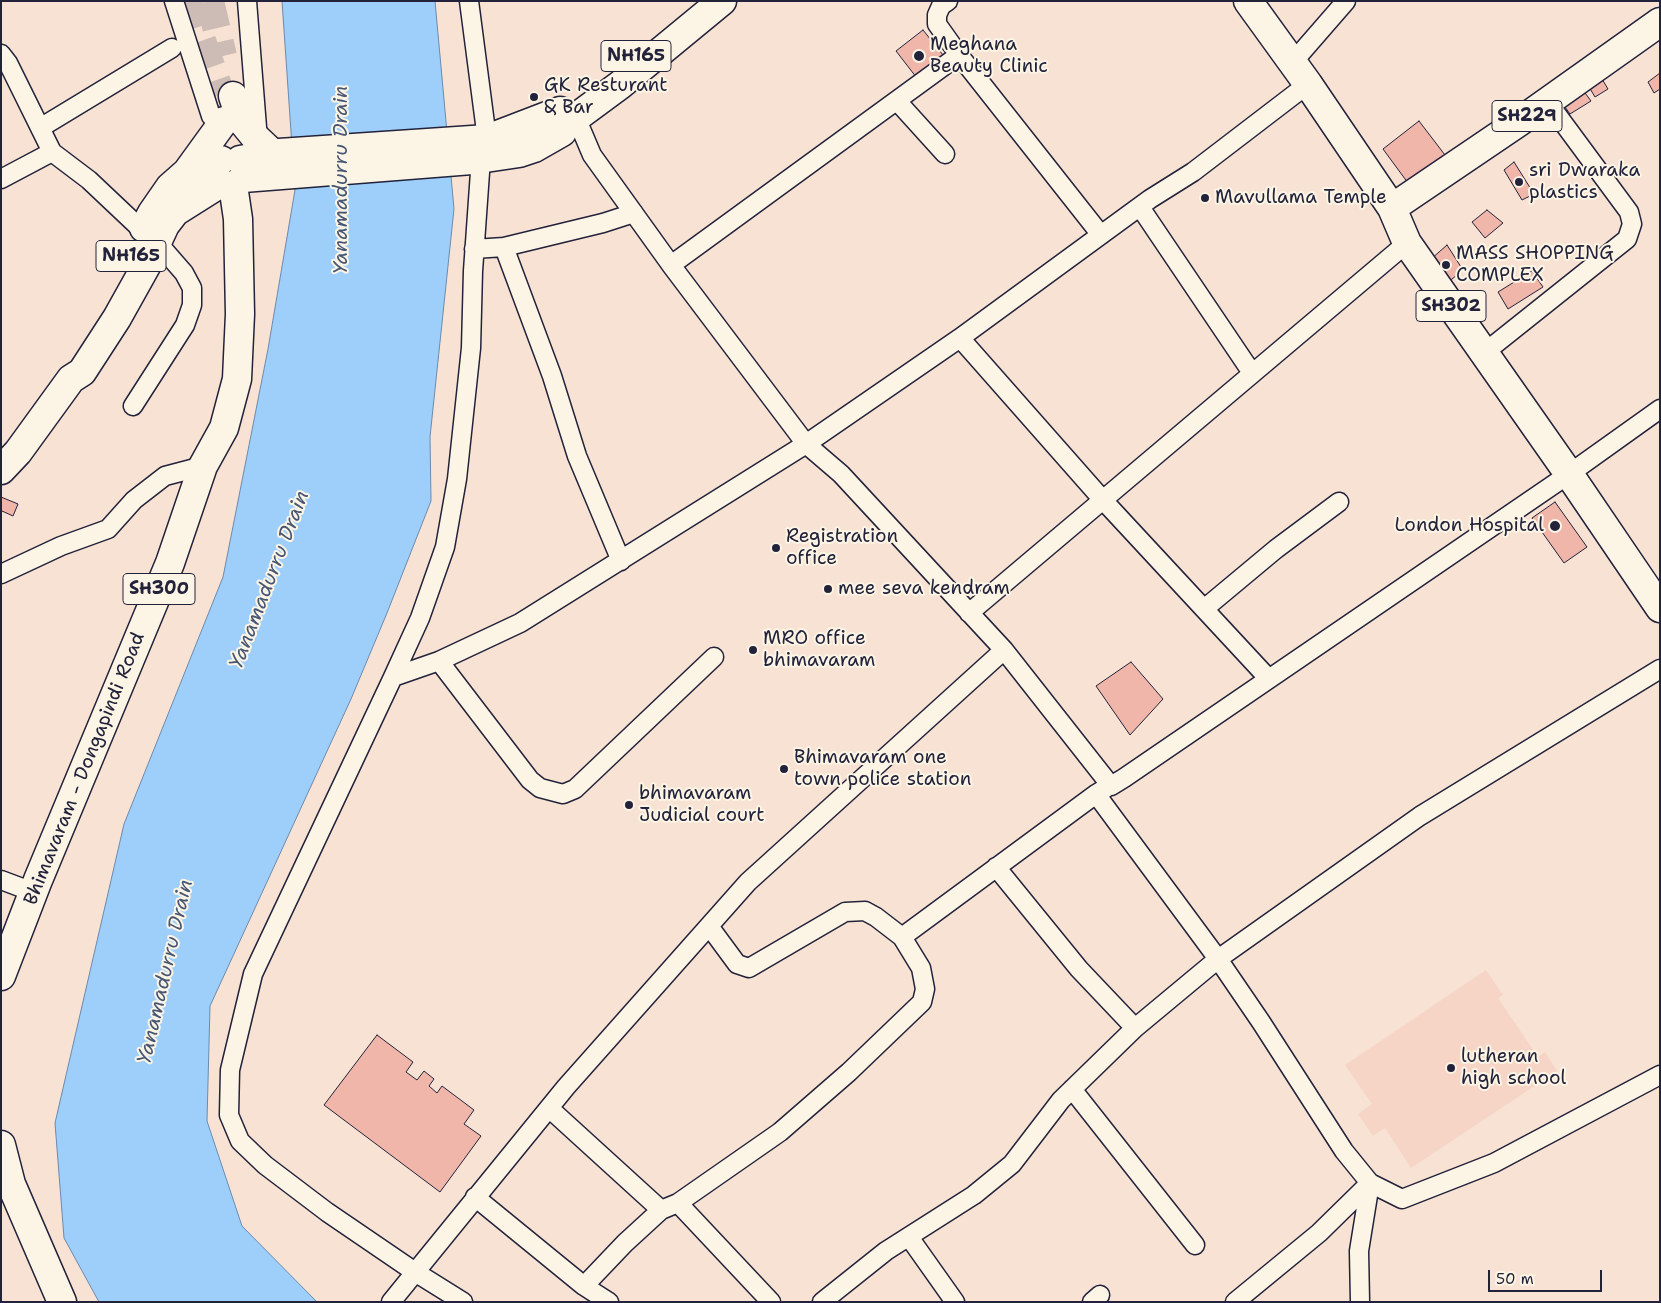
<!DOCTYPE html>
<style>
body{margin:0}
#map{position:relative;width:1661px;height:1303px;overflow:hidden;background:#f8e2d3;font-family:"Shantell Sans",sans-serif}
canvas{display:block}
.frame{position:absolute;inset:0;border:2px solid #22223b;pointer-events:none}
.scale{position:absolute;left:1488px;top:1270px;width:114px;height:22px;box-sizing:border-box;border:2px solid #22223b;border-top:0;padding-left:6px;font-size:15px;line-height:18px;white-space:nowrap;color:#22223b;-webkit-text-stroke:4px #fcf5e5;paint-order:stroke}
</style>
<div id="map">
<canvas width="1661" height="1303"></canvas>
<div class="frame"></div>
<div class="scale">50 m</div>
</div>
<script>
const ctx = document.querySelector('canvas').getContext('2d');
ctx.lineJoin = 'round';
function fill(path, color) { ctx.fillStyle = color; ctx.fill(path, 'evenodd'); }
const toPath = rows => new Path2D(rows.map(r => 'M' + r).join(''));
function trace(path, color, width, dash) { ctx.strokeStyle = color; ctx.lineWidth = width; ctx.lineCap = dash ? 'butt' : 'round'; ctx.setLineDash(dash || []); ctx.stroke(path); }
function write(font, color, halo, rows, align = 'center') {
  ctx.font = font + ' "Shantell Sans",sans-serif'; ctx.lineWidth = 4; ctx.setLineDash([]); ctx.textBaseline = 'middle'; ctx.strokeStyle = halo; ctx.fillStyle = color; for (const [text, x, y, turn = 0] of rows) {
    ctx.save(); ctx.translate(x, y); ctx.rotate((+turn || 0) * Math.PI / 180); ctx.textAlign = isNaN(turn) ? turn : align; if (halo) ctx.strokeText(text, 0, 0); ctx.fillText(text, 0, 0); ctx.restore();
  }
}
fill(toPath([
 [1486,970,1503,995,1498,998,1538,1057,1545,1052,1557,1071,1411,1168,1385,1128,1373,1136,1358,1114,1372,1104,1345,1065]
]), '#f6d5c7');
const water = toPath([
 [282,1,435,1,454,209,430,437,431,501,387,613,351,699,210,1006,207,1121,242,1226,317,1302,99,1302,64,1238,55,1123,124,824,223,577,268,349,295,190,282,1]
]);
fill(water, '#9ecefa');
trace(water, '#6c89ae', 1);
const building = toPath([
 [923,30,947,60,920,82,896,51,923,30],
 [1660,73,1660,89,1654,93,1648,82,1660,73],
 [1599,74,1608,89,1595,97,1586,82,1599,74],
 [1577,82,1591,101,1570,114,1557,96,1577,82],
 [1419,121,1445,155,1408,183,1383,149,1419,121],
 [1514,162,1534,194,1522,200,1504,170,1514,162],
 [1487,210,1503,223,1485,238,1472,222,1487,210],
 [1447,245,1463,270,1446,284,1430,260,1447,245],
 [1532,271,1543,287,1508,309,1498,292,1532,271],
 [1,497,18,504,13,516,2,511,1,514,1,497],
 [1555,502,1587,547,1564,563,1532,518,1555,502],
 [1131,662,1163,699,1130,735,1096,686,1131,662],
 [377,1035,413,1062,406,1072,417,1080,424,1071,434,1079,429,1086,437,1093,442,1086,474,1110,464,1124,481,1136,440,1192,324,1105,377,1035]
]);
fill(building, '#f0b6aa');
trace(building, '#22223b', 1);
trace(toPath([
 [188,1,221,94],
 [210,1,223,56]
]), '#cdbcb5', 28, [28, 14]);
const minor = toPath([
 [174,1,211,116,224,121],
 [247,1,258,140],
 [469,1,487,139],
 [1,54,8,63,52,152,89,180,143,231,157,242,184,273,192,288,192,305,185,325,133,406],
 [959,55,1101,235],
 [1293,62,1346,1],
 [897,101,945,154],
 [578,122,592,155,671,265,806,444,841,474,1004,650],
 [40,128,172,48],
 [1,179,52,152],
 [1140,207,1252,373],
 [504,247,552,376,577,456,621,561],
 [474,249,504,247,603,223,634,213],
 [671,265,959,55,937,24,937,15,941,6,948,1],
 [960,338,1102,499,1269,679],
 [1484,353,1627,239,1632,224,1629,212,1547,101],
 [1,574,61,546,108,529,134,500,165,476,203,466],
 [1204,609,1276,549,1339,502],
 [969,613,1407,243],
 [439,661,530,780,540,788,563,794,575,789,714,657],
 [393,677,439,661,520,623,806,444,960,338,1150,199,1193,172,1308,84],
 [1096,794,1218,959,1261,1022,1344,1151,1370,1183,1319,1233,1235,1302],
 [996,867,1079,969,1135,1028],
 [1,880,33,892],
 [902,937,1096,794,1106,788],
 [1072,1089,1195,1245],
 [549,1108,661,1210],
 [475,1197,584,1286,609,1302],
 [678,1203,771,1302],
 [909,1237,955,1302],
 [584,1286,625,1243,661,1210,678,1203,780,1132,849,1072,922,1002,925,989,921,968,902,937,876,917,865,911,845,912,749,968,737,964,709,926],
 [391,1302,566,1087,748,882,1004,650,1111,786,1124,778,1569,474,1660,409],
 [463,1302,415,1272,327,1212,265,1165,240,1141,229,1115,230,1070,253,974,393,677,420,618,445,547,457,479,471,348,473,271,481,158],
 [822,1302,886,1251,974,1195,1012,1164,1061,1100,1135,1028,1218,959,1420,816,1660,669],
 [1092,1302,1100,1295],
 [1360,1302,1359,1251,1370,1183,1402,1199,1494,1163,1660,1075]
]);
const primary = toPath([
 [1248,1,1308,84,1392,208,1407,243,1569,474,1660,608],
 [233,96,241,120,255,137,273,154],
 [1392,208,1519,122,1660,22],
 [1,976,38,880,170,563,203,466,224,428,237,379,240,314,238,219,233,185],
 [1,1145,11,1184,62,1302]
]);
const trunk = toPath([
 [578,116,620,85,722,1],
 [240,160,279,153,487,139,560,111],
 [187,172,224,121],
 [243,178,472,160,519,153,534,148,562,132],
 [144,228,152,213,170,187,187,172,199,164,221,160],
 [1,470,18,452,71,379,82,372,117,318,146,266,165,225,175,212,221,183]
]);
trace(minor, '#22223b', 21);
trace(primary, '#22223b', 31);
trace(trunk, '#22223b', 31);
trace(minor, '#fcf5e5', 18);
trace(primary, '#fcf5e5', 28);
trace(trunk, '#fcf5e5', 28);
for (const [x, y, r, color] of [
 [919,56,6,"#22223b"],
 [534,97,5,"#22223b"],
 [1519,182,5,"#22223b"],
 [1205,198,5,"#22223b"],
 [1446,265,5,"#22223b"],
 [1555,526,6,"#22223b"],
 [776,548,5,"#22223b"],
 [828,589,5,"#22223b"],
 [753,650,5,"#22223b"],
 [784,769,5,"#22223b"],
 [629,805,5,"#22223b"],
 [1451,1068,5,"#22223b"]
]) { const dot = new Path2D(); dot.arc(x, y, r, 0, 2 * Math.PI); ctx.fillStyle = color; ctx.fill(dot); trace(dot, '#fcf5e5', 2); }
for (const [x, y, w] of [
 [636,56,70],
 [1527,116,70],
 [131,256,70],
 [1451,306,70],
 [159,589,72]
]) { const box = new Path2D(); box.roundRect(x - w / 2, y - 15.5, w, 31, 4); ctx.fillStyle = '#fcf5e5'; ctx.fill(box); trace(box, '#22223b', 1); }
write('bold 18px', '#22223b', null, [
 ["NH165",636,56],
 ["SH229",1527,116],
 ["NH165",131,256],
 ["SH302",1451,306],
 ["SH300",159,589]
]);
write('19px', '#22223b', '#fcf5e5', [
 ["Meghana",930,45],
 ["Beauty Clinic",930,67],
 ["GK Resturant",544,86],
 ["& Bar",544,108],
 ["sri Dwaraka",1529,171],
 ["plastics",1529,193],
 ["Mavullama Temple",1215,198],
 ["MASS SHOPPING",1456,254],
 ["COMPLEX",1456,276],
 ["London Hospital",1544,526,"right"],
 ["Registration",786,537],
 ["office",786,559],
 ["mee seva kendram",838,589],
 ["MRO office",763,639],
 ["bhimavaram",763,661],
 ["Bhimavaram one",794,758],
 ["town police station",794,780],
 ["bhimavaram",639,794],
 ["Judicial court",639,816],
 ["lutheran",1461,1057],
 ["high school",1461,1079]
], 'left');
write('19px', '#22223b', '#fcf5e5', [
 ["Bhimavaram - Dongapindi Road",85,769,-68]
]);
write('italic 20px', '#475674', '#fcf5e5', [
 ["Yanamadurru Drain",342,180,-90],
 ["Yanamadurru Drain",270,580,-69],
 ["Yanamadurru Drain",166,972,-77]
]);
</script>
